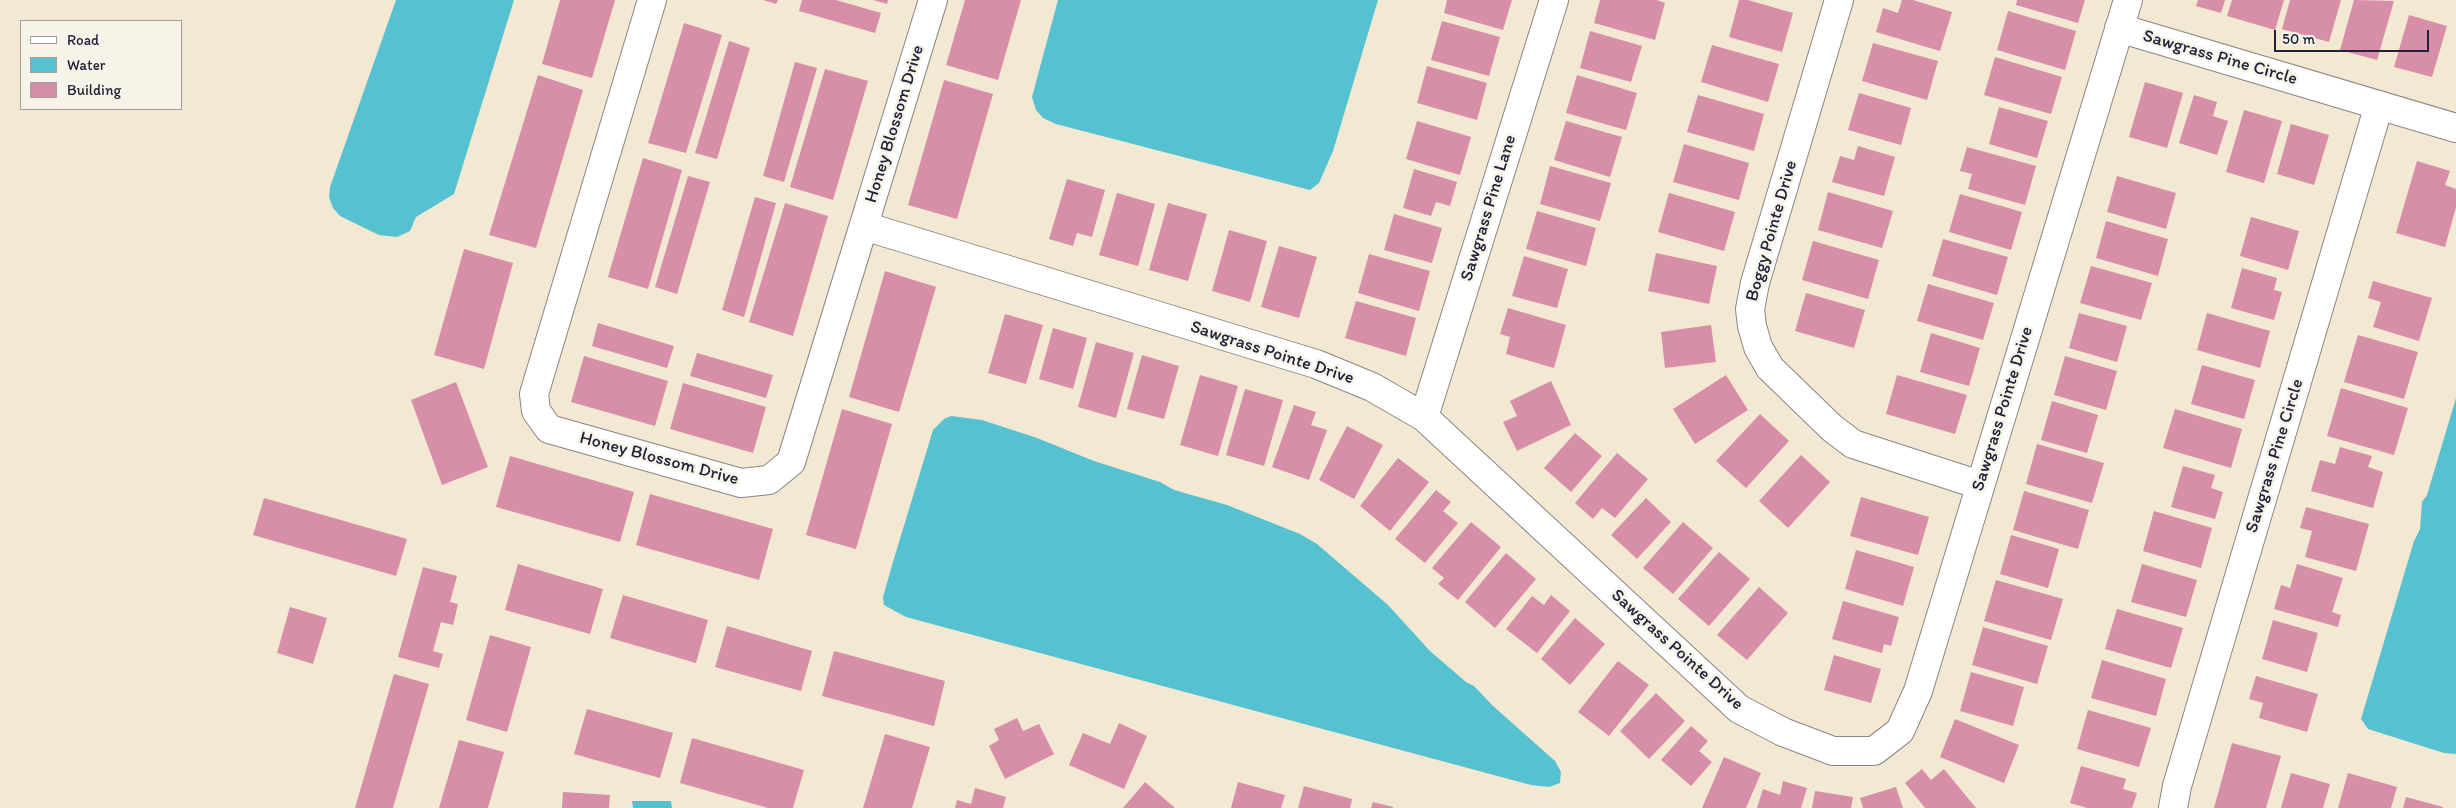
<!DOCTYPE html>
<style>
body{margin:0}
#map{position:relative;width:2456px;height:808px;overflow:hidden;background:#f3e8d2;font-family:Itim,sans-serif}
canvas{display:block}
.legend{position:absolute;left:20px;top:20px;width:162px;height:90px;box-sizing:border-box;background:#f7f3e8;border:1px solid #a29fa3;margin:0;padding:6px 9px;list-style:none;font-size:15px;color:#22223b}
.legend li{display:flex;align-items:center;gap:10px;height:25px}
.legend b{width:25px;border:1px solid #a29fa3}
.scale{position:absolute;left:2274px;top:30px;width:155px;height:22px;box-sizing:border-box;border:2px solid #22223b;border-top:0;padding-left:6px;font-size:15px;line-height:18px;white-space:nowrap;color:#22223b;-webkit-text-stroke:4px #f7f3e8;paint-order:stroke}
</style>
<div id="map">
<canvas width="2456" height="808"></canvas>
<ul class="legend">
<li><b style="height:6px;background:#fff"></b>Road</li>
<li><b style="height:14px;background:#56c1d0"></b>Water</li>
<li><b style="height:14px;background:#d78ea8"></b>Building</li>
</ul>
<div class="scale">50 m</div>
</div>
<script>
const ctx = document.querySelector('canvas').getContext('2d');
ctx.lineJoin = 'round';
function fill(path, color) { ctx.fillStyle = color; ctx.fill(path, 'evenodd'); }
const toPath = rows => new Path2D(rows.map(r => 'M' + r).join(''));
function trace(path, color, width, dash) { ctx.strokeStyle = color; ctx.lineWidth = width; ctx.lineCap = dash ? 'butt' : 'round'; ctx.setLineDash(dash || []); ctx.stroke(path); }
function write(font, color, halo, rows, align = 'center') {
  ctx.font = font + ' Itim,sans-serif'; ctx.lineWidth = 5; ctx.setLineDash([]); ctx.textBaseline = 'middle'; ctx.strokeStyle = halo; ctx.fillStyle = color; for (const [text, x, y, turn = 0] of rows) {
    ctx.save(); ctx.translate(x, y); ctx.rotate((+turn || 0) * Math.PI / 180); ctx.textAlign = isNaN(turn) ? turn : align; if (halo) ctx.strokeText(text, 0, 0); ctx.fillText(text, 0, 0); ctx.restore();
  }
}
fill(toPath([
 [396,0,514,0,454,194,416,217,410,231,397,237,379,235,340,216,333,208,329,197,330,187],
 [1058,0,1378,0,1333,151,1319,183,1310,190,1056,124,1043,118,1036,110,1032,97],
 [2456,398,2456,754,2444,753,2368,729,2361,719,2414,541,2420,529,2422,502,2427,495],
 [951,416,982,420,1037,438,1094,461,1160,482,1174,490,1227,505,1300,534,1317,544,1388,605,1430,651,1466,682,1474,686,1492,705,1555,761,1561,772,1560,783,1549,787,1531,785,906,617,884,605,883,597,893,562,933,430,944,419],
 [632,801,671,801,672,808,633,808]
]), '#56c1d0');
fill(toPath([
 [560,0,615,0,592,78,542,64],
 [763,0,778,0,776,4],
 [802,0,836,0,881,13,875,33,799,11],
 [873,0,888,0,887,4],
 [965,0,1021,0,998,80,946,65],
 [1447,0,1512,0,1503,30,1444,13],
 [1600,0,1657,0,1665,3,1655,40,1594,23],
 [1739,0,1748,0,1793,13,1782,52,1729,37],
 [1902,0,1913,0,1952,12,1940,51,1876,32,1883,8,1898,13],
 [2017,0,2085,0,2078,23,2016,5],
 [2198,0,2225,0,2221,13,2196,6],
 [2232,0,2284,0,2275,30,2227,16],
 [2290,0,2341,0,2329,42,2282,29],
 [2354,0,2394,1,2377,60,2340,50],
 [2008,11,2076,31,2065,70,1997,50],
 [2409,15,2447,26,2432,77,2394,67],
 [1442,21,1500,37,1489,76,1431,60],
 [684,23,722,35,686,153,648,143],
 [1590,31,1642,46,1631,82,1580,68],
 [729,41,750,48,717,159,695,153],
 [1873,43,1938,61,1927,100,1862,81],
 [1712,45,1779,64,1768,102,1701,82],
 [1995,57,2062,77,2051,114,1984,95],
 [795,62,817,68,784,182,763,176],
 [1427,66,1487,83,1477,120,1417,103],
 [825,69,868,81,833,200,790,187],
 [538,75,583,90,536,248,489,235],
 [1577,75,1637,93,1626,130,1566,113],
 [944,80,993,94,957,219,908,205],
 [2145,82,2183,93,2167,148,2129,137],
 [1859,93,1911,108,1901,145,1848,130],
 [1698,95,1764,114,1754,151,1687,132],
 [2194,95,2217,102,2213,116,2228,121,2217,155,2179,143],
 [1999,107,2048,121,2037,158,1989,144],
 [2244,110,2282,121,2264,183,2226,172],
 [1417,121,1471,137,1460,175,1406,159],
 [1566,121,1622,137,1610,177,1554,160],
 [2291,124,2329,135,2314,185,2277,174],
 [1684,144,1749,163,1739,200,1673,182],
 [1858,146,1895,157,1884,196,1832,182,1840,156,1854,160],
 [1967,147,2036,166,2025,205,1968,189,1972,174,1960,171],
 [643,158,682,170,648,289,608,277],
 [2417,161,2450,171,2445,185,2456,189,2456,207,2445,247,2396,233],
 [1550,166,1611,183,1600,221,1540,204],
 [1414,169,1457,182,1450,206,1436,202,1431,216,1403,208],
 [688,176,710,182,677,294,655,287],
 [2117,176,2176,193,2166,229,2107,212],
 [1067,179,1105,190,1092,237,1077,233,1073,246,1049,239],
 [1828,192,1893,211,1882,248,1818,230],
 [1117,193,1155,204,1138,266,1099,255],
 [1669,193,1735,212,1724,251,1658,232],
 [1960,194,2022,212,2011,250,1949,232],
 [755,197,776,203,744,317,722,310],
 [785,203,828,216,793,336,749,322],
 [1168,203,1207,214,1188,281,1149,270],
 [1537,211,1596,228,1586,266,1526,249],
 [1394,214,1442,228,1432,263,1384,250],
 [2251,217,2299,231,2288,270,2240,256],
 [2106,221,2168,239,2158,276,2096,258],
 [1229,230,1267,241,1250,302,1212,291],
 [1943,239,2008,257,1997,295,1932,276],
 [1813,241,1879,260,1868,299,1802,280],
 [1279,246,1317,257,1299,318,1261,307],
 [464,249,513,263,484,369,434,355],
 [1656,253,1717,266,1709,304,1648,291],
 [1369,254,1430,271,1419,311,1358,293],
 [1524,256,1568,269,1557,308,1512,296],
 [2091,266,2152,283,2141,320,2080,303],
 [2242,268,2277,278,2274,290,2282,292,2274,320,2231,308],
 [885,271,936,287,899,412,849,397],
 [2373,281,2432,298,2419,341,2373,327,2381,302,2368,298],
 [1928,284,1994,303,1983,340,1917,321],
 [1806,293,1865,310,1854,348,1795,331],
 [1356,301,1416,318,1406,356,1345,338],
 [1508,308,1566,325,1554,368,1506,354,1510,337,1500,334],
 [2079,313,2127,326,2117,362,2069,348],
 [2207,313,2270,331,2260,368,2197,350],
 [1005,314,1043,325,1026,384,988,373],
 [598,323,674,346,667,368,592,346],
 [1711,325,1716,362,1665,368,1661,332],
 [1053,328,1087,338,1073,389,1039,379],
 [1931,333,1980,348,1969,386,1920,372],
 [2358,335,2418,352,2404,399,2344,382],
 [1096,342,1134,353,1116,418,1078,407],
 [697,353,773,375,766,398,690,376],
 [1142,355,1179,366,1164,419,1127,409],
 [584,356,668,381,655,426,571,402],
 [2065,356,2117,371,2106,410,2054,395],
 [2202,365,2255,380,2244,419,2191,404],
 [1200,375,1238,386,1218,456,1180,445],
 [1726,375,1748,410,1695,444,1673,409],
 [1897,375,1967,395,1955,434,1886,414],
 [1551,381,1571,425,1517,451,1503,422,1517,416,1510,401],
 [456,382,488,467,442,485,411,400],
 [683,383,766,407,753,453,670,429],
 [2341,388,2408,408,2394,455,2327,436],
 [1245,389,1283,400,1264,466,1226,455],
 [2052,401,2098,415,2087,453,2041,440],
 [1294,405,1316,412,1311,425,1327,430,1309,480,1272,467],
 [842,409,892,424,856,549,806,535],
 [2175,409,2242,429,2231,468,2163,448],
 [1760,414,1789,441,1746,488,1716,461],
 [1347,426,1383,445,1354,499,1319,480],
 [1575,433,1602,456,1571,492,1544,468],
 [2037,444,2104,463,2092,503,2026,484],
 [2340,447,2372,456,2368,467,2383,472,2373,508,2311,491,2320,460,2335,464],
 [1617,453,1648,479,1615,518,1602,508,1593,519,1575,503],
 [1801,455,1830,482,1788,528,1759,501],
 [510,456,634,492,620,542,496,507],
 [1398,458,1429,482,1390,531,1360,506],
 [2183,466,2215,475,2211,488,2223,492,2215,519,2171,507],
 [1436,490,1451,502,1443,511,1458,523,1425,563,1395,539],
 [2024,491,2089,510,2078,549,2013,530],
 [650,494,773,529,759,580,636,545],
 [1861,497,1929,517,1918,555,1850,536],
 [264,498,407,539,396,576,253,535],
 [1646,498,1671,522,1637,559,1611,535],
 [2306,507,2369,524,2356,571,2305,557,2312,531,2300,528],
 [2154,511,2212,528,2201,568,2143,551],
 [1471,522,1501,547,1458,600,1438,584,1444,578,1432,568],
 [1683,522,1713,548,1673,594,1643,568],
 [2011,535,2059,549,2048,588,2000,574],
 [1856,550,1914,567,1903,606,1845,589],
 [1719,552,1750,579,1709,626,1678,599],
 [1506,553,1536,579,1495,628,1465,602],
 [518,564,603,589,590,634,505,610],
 [2142,564,2197,580,2186,617,2131,602],
 [2297,564,2343,578,2332,612,2341,615,2338,627,2274,609,2281,585,2290,588],
 [423,567,457,576,450,602,458,604,453,625,441,622,433,651,443,654,439,668,398,657],
 [1996,580,2063,599,2051,640,1984,621],
 [1759,587,1788,613,1747,660,1717,635],
 [623,595,708,620,696,663,610,638],
 [1551,595,1570,611,1537,653,1506,629,1532,596,1544,605],
 [1843,601,1899,617,1891,646,1884,644,1882,653,1832,639],
 [290,607,327,618,313,664,277,653],
 [2117,609,2183,628,2171,668,2105,649],
 [1575,618,1605,644,1570,685,1541,659],
 [2273,620,2318,633,2307,672,2262,659],
 [727,626,812,651,801,691,715,667],
 [1983,627,2048,646,2037,684,1972,665],
 [490,635,531,647,507,732,466,720],
 [834,651,945,681,934,726,822,696],
 [1834,655,1881,669,1871,703,1824,690],
 [2102,660,2166,679,2156,716,2091,698],
 [1618,661,1649,685,1609,736,1578,712],
 [1971,672,2024,687,2013,726,1960,711],
 [394,674,429,684,393,808,355,808],
 [2256,676,2318,694,2307,732,2259,718,2263,703,2249,699],
 [1656,693,1685,721,1649,759,1620,731],
 [587,709,673,733,660,778,574,754],
 [2088,710,2151,728,2139,767,2077,749],
 [1017,718,1023,731,1039,724,1054,754,1005,779,989,746,999,740,994,729],
 [1955,719,2019,745,2004,783,1940,757],
 [1119,723,1147,736,1124,789,1069,765,1083,733,1110,744],
 [1691,726,1708,741,1699,751,1712,762,1691,786,1661,760],
 [885,734,930,747,912,808,863,808],
 [692,738,804,770,793,808,768,808,680,783],
 [459,740,504,752,488,808,439,808],
 [2232,743,2281,756,2266,808,2214,808],
 [1724,757,1761,773,1746,808,1702,808],
 [2081,766,2126,779,2123,789,2137,793,2132,808,2087,808,2070,803],
 [1922,769,1931,780,1944,769,1976,808,1925,808,1905,783],
 [2291,773,2330,784,2323,808,2281,808],
 [2348,773,2397,787,2391,808,2338,808],
 [1783,781,1807,788,1801,808,1757,808,1763,789,1780,795],
 [1145,782,1175,808,1123,808],
 [1238,782,1285,795,1281,808,1231,808],
 [1304,786,1352,799,1350,808,1298,808],
 [1896,787,1903,808,1863,808,1860,798],
 [975,788,1006,797,1003,808,955,808,957,800,971,804],
 [1815,791,1853,797,1851,808,1812,808],
 [563,792,610,795,609,808,562,808],
 [2406,797,2443,807,2443,808,2403,808],
 [1373,802,1393,807,1393,808,1371,808]
]), '#d78ea8');
const minor = toPath([
 [652,0,534,394,536,411,549,429,741,483,769,480,791,462,933,0],
 [1839,0,1755,283,1750,309,1752,326,1758,347,1770,368,1832,428,1853,444,1980,485],
 [2119,28,2456,128],
 [864,226,1316,364,1372,387,1424,417,1739,709,1783,732,1833,751,1874,751,1900,731,1918,691,2128,0],
 [1424,417,1554,0],
 [2173,808,2177,786,2379,105]
]);
trace(minor, '#8a8586', 30);
trace(minor, '#fff', 28);
write('18px', '#22223b', '#f7f3e8', [
 ["Sawgrass Pine Circle",2220,58,16],
 ["Honey Blossom Drive",895,124,-73],
 ["Sawgrass Pine Lane",1489,208,-73],
 ["Boggy Pointe Drive",1772,231,-74],
 ["Sawgrass Pointe Drive",1272,353,18],
 ["Sawgrass Pointe Drive",2003,409,-73],
 ["Sawgrass Pine Circle",2275,456,-73],
 ["Honey Blossom Drive",659,459,15],
 ["Sawgrass Pointe Drive",1677,650,42]
]);
</script>
